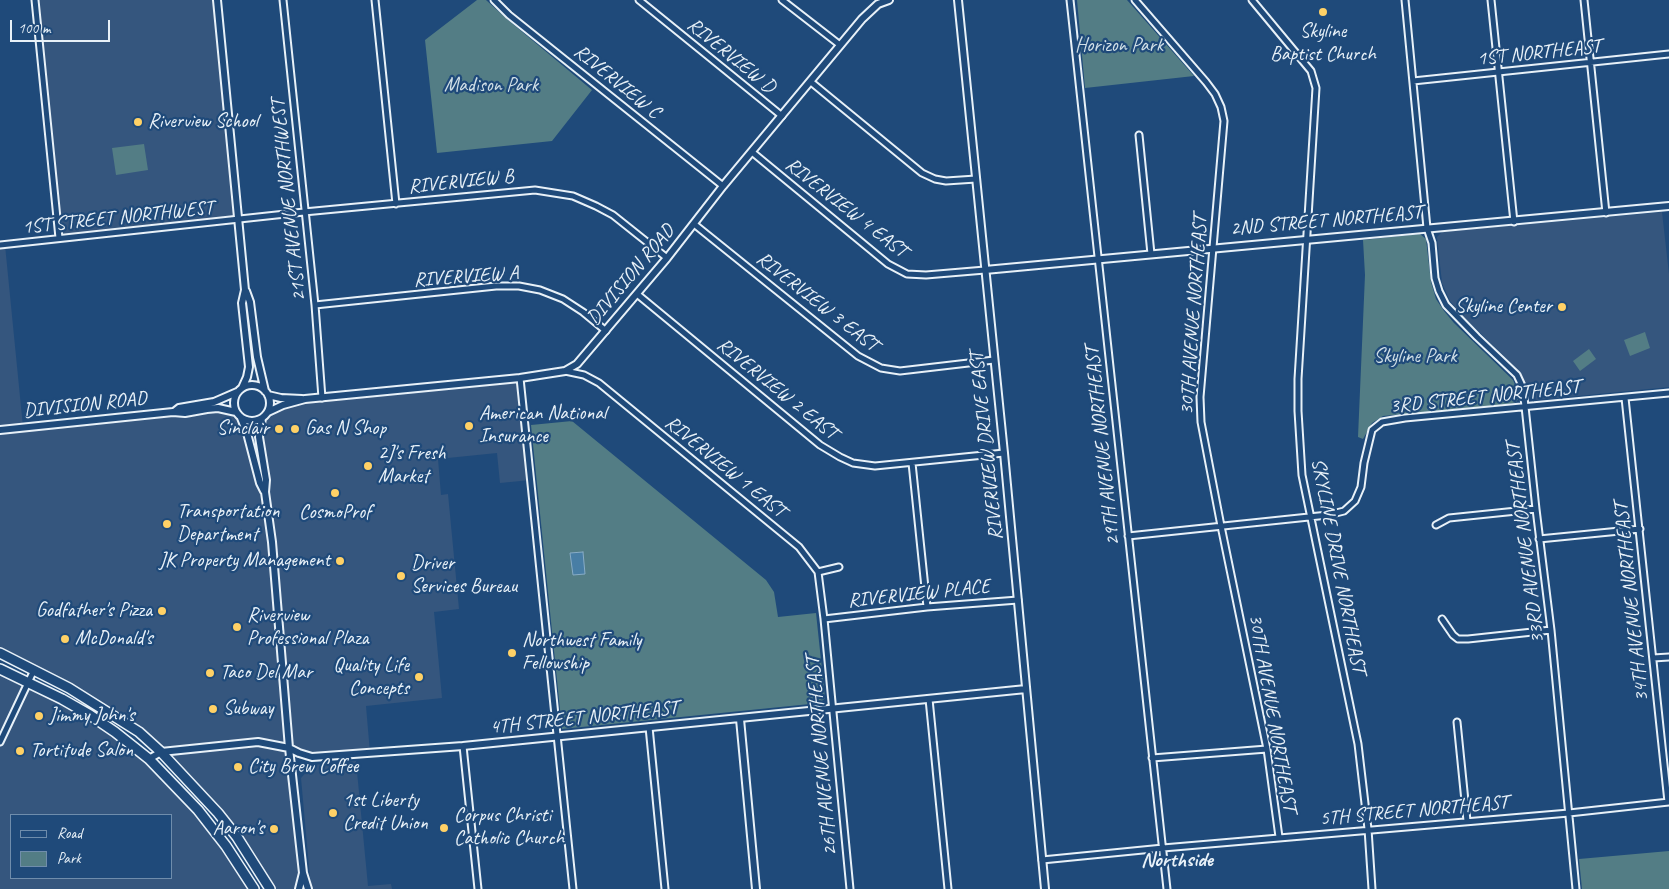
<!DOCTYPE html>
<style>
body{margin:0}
#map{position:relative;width:1669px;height:889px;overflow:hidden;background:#1f4a7a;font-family:Caveat,sans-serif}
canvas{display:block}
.legend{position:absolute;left:10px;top:814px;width:162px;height:65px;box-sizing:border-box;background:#1f4a7a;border:1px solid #6f8dac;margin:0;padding:6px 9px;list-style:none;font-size:15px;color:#e8f1f8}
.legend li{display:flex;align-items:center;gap:10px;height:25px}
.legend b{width:25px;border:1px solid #6f8dac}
.scale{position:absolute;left:10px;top:20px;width:100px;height:22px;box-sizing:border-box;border:2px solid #e8f1f8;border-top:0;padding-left:6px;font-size:15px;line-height:18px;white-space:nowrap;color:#e8f1f8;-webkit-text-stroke:4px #1f4a7a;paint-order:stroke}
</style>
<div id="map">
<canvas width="1669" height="889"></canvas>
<ul class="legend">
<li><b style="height:6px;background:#1f4a7a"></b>Road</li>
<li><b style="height:14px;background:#537d85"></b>Park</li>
</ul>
<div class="scale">100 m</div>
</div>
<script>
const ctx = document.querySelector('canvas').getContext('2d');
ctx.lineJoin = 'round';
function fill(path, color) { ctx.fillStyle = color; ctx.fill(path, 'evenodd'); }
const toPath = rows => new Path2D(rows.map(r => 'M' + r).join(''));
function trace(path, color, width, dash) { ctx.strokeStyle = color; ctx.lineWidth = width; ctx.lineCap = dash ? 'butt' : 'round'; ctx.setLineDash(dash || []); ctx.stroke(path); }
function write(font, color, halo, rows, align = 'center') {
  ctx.font = font + ' Caveat,sans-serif'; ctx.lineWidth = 4.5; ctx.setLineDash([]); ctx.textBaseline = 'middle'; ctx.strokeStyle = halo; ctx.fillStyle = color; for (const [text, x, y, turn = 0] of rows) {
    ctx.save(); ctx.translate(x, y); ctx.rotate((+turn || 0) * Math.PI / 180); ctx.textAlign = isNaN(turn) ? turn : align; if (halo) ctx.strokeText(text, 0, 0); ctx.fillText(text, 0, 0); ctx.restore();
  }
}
fill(toPath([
 [35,0,217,0,239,220,59,238],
 [1662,212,1669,274,1669,387,1537,400,1530,398,1520,372,1460,313,1450,301,1442,283,1437,237,1442,232],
 [0,245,5,245,23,427,207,409,236,412,241,418,265,491,261,452,262,418,268,412,306,399,520,378,531,480,500,483,497,453,438,459,441,495,448,494,459,609,434,612,442,698,366,706,370,753,322,757,290,748,303,873,299,889,270,889,237,837,139,732,0,653],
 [0,669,65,701,136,748,198,810,253,889,0,889],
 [11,815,171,815,171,878,11,878],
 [356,761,368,886,391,884,392,889,311,889,301,778,313,765]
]), '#35567e');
fill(toPath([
 [477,0,486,0,508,20,592,90,552,141,437,153,425,40],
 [1077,0,1127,0,1194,76,1085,88],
 [144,144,148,170,116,175,112,148],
 [1420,234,1426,239,1431,282,1436,299,1444,311,1454,323,1513,380,1518,392,1519,398,1516,402,1509,404,1383,416,1372,423,1363,439,1358,437,1365,275,1363,240],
 [1645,332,1650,348,1630,356,1624,340],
 [1589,349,1596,359,1580,371,1573,361],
 [572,421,766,580,774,592,778,617,816,613,825,698,820,703,562,729,531,425],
 [1669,851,1669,889,1582,889,1579,859]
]), '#537d85');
const water = toPath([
 [583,552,585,574,573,575,570,553,583,552]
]);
fill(water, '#487ea5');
trace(water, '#88acc6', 1);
const minor = toPath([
 [35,0,59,238],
 [283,0,315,305,322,398],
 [375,0,396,204],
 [494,0,509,15,723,186],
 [639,0,782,116],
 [782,0,840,45],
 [1070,0,1167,889],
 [1135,0,1206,82,1215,94,1221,107,1224,121,1200,397,1201,422,1221,526,1267,749,1279,837],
 [1252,0,1311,71,1316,88,1298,379,1298,411,1302,475,1358,744,1368,829,1372,889],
 [1405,0,1427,228,1432,243,1435,278,1439,291,1446,305,1477,337,1517,375,1523,388,1536,509,1551,630,1576,889],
 [1491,0,1514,222],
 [1584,0,1606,213],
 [1413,81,1669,54],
 [811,82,922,173,935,179,946,181,976,179],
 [1139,135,1151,254],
 [752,152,888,264,907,274,926,275,985,270],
 [694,224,858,356,881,368,900,371,994,360],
 [0,245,304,212,535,190,573,196,596,206,613,215,667,258],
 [637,294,820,445,840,457,853,463,875,466,1004,453],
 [315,305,496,286,519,286,540,290,563,299,583,312,606,331],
 [565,371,584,375,599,383,799,547,818,572,824,619,850,889],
 [520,378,573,889],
 [1625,398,1668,802],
 [912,463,927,607],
 [1436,525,1449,518,1536,509],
 [1128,536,1328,515,1344,511,1355,501,1361,487,1364,463,1372,430,1382,422,1405,418,1669,393],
 [1539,539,1640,529],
 [818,572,839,567],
 [824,619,927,607,1018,600],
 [1442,619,1453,635,1458,639,1468,639,1551,630],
 [1653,658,1669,657],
 [929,699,948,889],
 [1457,722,1467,821],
 [649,727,665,889],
 [0,742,34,670],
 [463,746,478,889],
 [1152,758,1267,749],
 [1042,860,1163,848,1569,813,1669,802]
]);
const tertiary = toPath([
 [217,0,245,290,242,303,249,367,247,377,242,388],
 [958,0,1004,453,1045,889],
 [985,270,1669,206],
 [246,291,250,302,257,357,265,391],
 '234 403a18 18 0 1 1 36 0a18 18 0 1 1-36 0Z',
 [268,395,281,398,302,399],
 [174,412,179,408,214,402,237,392],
 [268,412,283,405,305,399,520,378,565,371,577,364,667,258,723,186,862,19,878,4,889,0],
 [241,418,247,433,260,483,264,491],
 [262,418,259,437,266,480,265,492,272,542,289,748,303,873,308,889],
 [0,430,173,412,185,413,207,409,218,408,236,412],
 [740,719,756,889],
 [149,759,161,752,258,742,289,748,299,753,312,757,463,746,1026,689],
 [299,889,303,873]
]);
const trunk = toPath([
 [0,653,69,688,139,732,161,752,218,813,237,837,270,889],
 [0,669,62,699,90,715,115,732,149,759,198,810,226,846,254,889]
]);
trace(minor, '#e8f1f8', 9);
trace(tertiary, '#e8f1f8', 10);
trace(trunk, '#e8f1f8', 12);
trace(minor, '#1f4a7a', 5);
trace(tertiary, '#1f4a7a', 6);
trace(trunk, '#1f4a7a', 9);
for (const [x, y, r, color] of [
 [1323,12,5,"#ffd166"],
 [138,122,5,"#ffd166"],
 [1562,307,5,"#ffd166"],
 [469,426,5,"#ffd166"],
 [279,429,5,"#ffd166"],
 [295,429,5,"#ffd166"],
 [368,466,5,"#ffd166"],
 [335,493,5,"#ffd166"],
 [167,524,5,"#ffd166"],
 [340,561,5,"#ffd166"],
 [401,576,5,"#ffd166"],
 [162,611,5,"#ffd166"],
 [237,627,5,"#ffd166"],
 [65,639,5,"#ffd166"],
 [512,653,5,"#ffd166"],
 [210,673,5,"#ffd166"],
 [419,677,5,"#ffd166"],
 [213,709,5,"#ffd166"],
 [39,716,5,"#ffd166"],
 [20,751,5,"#ffd166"],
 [238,767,5,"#ffd166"],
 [333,813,5,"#ffd166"],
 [444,828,5,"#ffd166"],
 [274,829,5,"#ffd166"]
]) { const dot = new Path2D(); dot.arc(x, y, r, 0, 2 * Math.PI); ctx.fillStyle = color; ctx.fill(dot); trace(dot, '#1f4a7a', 2); }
write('20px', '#e8f1f8', '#1f4a7a', [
 ["Skyline",1323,32,"center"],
 ["Baptist Church",1323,55,"center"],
 ["Riverview School",148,122],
 ["Skyline Center",1552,307,"right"],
 ["American National",479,414],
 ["Insurance",479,437],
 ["Sinclair",269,429,"right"],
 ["Gas N Shop",305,429],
 ["2J's Fresh",378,454],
 ["Market",378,477],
 ["Transportation",177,512],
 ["Department",177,535],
 ["CosmoProf",335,513,"center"],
 ["JK Property Management",330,561,"right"],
 ["Driver",411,564],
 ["Services Bureau",411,587],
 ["Godfather's Pizza",152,611,"right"],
 ["Riverview",247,616],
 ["Professional Plaza",247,639],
 ["McDonald's",75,639],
 ["Northwest Family",522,641],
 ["Fellowship",522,664],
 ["Quality Life",409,666,"right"],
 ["Concepts",409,689,"right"],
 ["Taco Del Mar",220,673],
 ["Subway",223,709],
 ["Jimmy John's",49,716],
 ["Tortitude Salon",30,751],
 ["City Brew Coffee",248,767],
 ["1st Liberty",343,801],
 ["Credit Union",343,824],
 ["Corpus Christi",454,816],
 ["Catholic Church",454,839],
 ["Aaron's",264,829,"right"]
], 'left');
write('20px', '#d2e0e7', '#1f4a7a', [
 ["Horizon Park",1119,46],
 ["Madison Park",491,86],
 ["Skyline Park",1415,357]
]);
write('20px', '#e8f1f8', '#1f4a7a', [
 ["1ST NORTHEAST",1539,53,-6],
 ["RIVERVIEW D",731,56,39],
 ["RIVERVIEW C",617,82,39],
 ["RIVERVIEW B",461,182,-6],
 ["21ST AVENUE NORTHWEST",289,200,-96],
 ["RIVERVIEW 4 EAST",846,208,38],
 ["1ST STREET NORTHWEST",118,218,-6],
 ["2ND STREET NORTHEAST",1326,221,-5],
 ["DIVISION ROAD",631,275,-50],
 ["RIVERVIEW A",466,277,-4],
 ["RIVERVIEW 3 EAST",817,302,38],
 ["30TH AVENUE NORTHEAST",1194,315,-86],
 ["RIVERVIEW 2 EAST",777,389,39],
 ["3RD STREET NORTHEAST",1485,397,-6],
 ["DIVISION ROAD",85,405,-6],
 ["RIVERVIEW DRIVE EAST",987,446,-96],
 ["29TH AVENUE NORTHEAST",1103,446,-96],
 ["RIVERVIEW 1 EAST",725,467,39],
 ["33RD AVENUE NORTHEAST",1526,543,-97],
 ["SKYLINE DRIVE NORTHEAST",1338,566,79],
 ["RIVERVIEW PLACE",919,594,-6],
 ["34TH AVENUE NORTHEAST",1632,602,-96],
 ["30TH AVENUE NORTHEAST",1272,713,80],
 ["4TH STREET NORTHEAST",584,718,-6],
 ["26TH AVENUE NORTHEAST",822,756,-95],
 ["5TH STREET NORTHEAST",1414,811,-5]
]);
write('bold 21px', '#e8f1f8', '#1f4a7a', [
 ["Northside",1177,860]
]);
</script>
